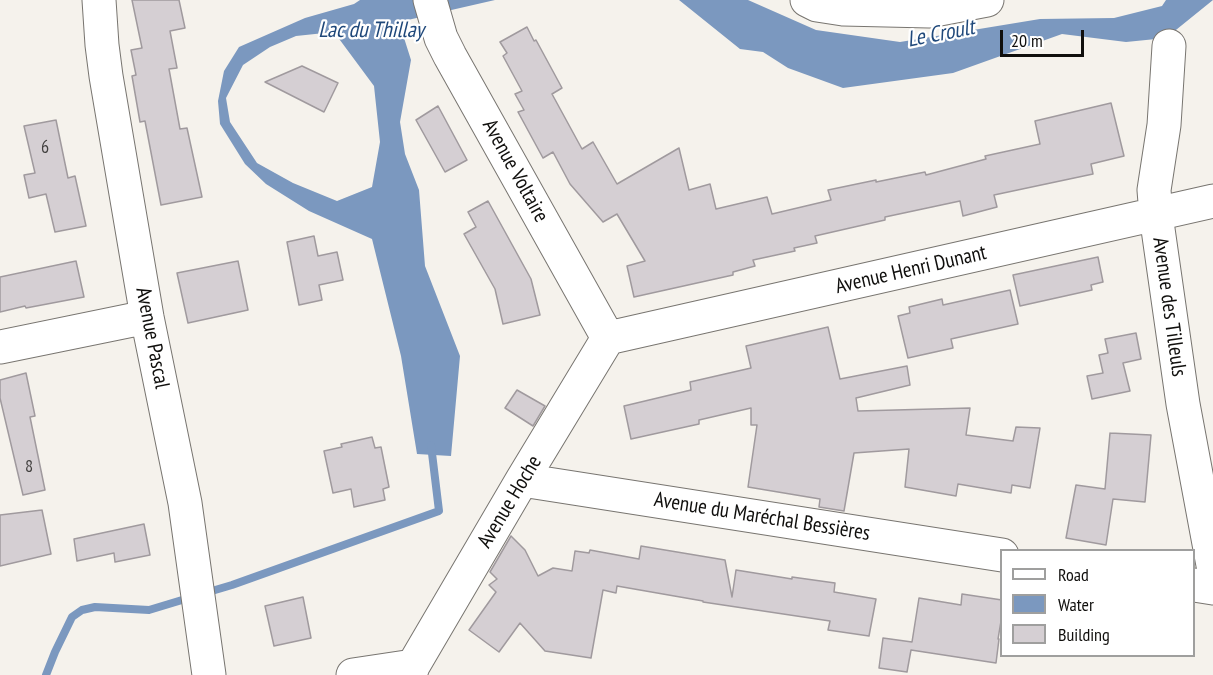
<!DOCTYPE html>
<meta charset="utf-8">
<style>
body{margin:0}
#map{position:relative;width:1213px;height:675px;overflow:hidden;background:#f5f2ec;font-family:"PT Sans Narrow",sans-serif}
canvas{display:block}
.legend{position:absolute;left:1000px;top:549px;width:195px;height:108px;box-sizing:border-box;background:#fff;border:2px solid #9f9f9e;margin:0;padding:8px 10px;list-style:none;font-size:18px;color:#100f0d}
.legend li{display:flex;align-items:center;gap:12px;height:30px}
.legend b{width:30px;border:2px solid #9f9f9e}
.scale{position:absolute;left:1000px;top:30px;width:84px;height:27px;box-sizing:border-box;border:3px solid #100f0d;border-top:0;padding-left:8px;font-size:18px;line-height:21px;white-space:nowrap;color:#100f0d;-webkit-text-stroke:4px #fff;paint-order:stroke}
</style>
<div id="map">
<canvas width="1213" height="675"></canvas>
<ul class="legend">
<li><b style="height:8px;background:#fff"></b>Road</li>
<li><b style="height:16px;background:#7b98bf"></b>Water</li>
<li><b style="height:16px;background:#d5cfd3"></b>Building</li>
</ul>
<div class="scale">20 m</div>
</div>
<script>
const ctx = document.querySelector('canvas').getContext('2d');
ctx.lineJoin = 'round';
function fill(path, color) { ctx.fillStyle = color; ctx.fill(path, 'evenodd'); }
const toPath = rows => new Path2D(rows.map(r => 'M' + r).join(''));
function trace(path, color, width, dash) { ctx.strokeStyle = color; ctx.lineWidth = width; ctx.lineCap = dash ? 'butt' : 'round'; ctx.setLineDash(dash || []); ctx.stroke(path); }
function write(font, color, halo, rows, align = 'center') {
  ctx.font = font + ' "PT Sans Narrow",sans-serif'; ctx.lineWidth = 4.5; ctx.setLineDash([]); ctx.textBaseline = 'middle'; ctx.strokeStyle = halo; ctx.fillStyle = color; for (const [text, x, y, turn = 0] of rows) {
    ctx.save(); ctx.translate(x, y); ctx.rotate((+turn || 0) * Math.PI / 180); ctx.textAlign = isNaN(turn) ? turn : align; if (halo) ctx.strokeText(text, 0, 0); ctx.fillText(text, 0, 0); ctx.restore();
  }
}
fill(toPath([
 [360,0,495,0,399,22,411,60,400,122,405,154,419,190,425,266,460,356,451,456,417,454,401,356,372,239,309,211,266,184,245,164,220,124,218,101,224,71,239,47,305,18,354,4],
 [334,32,374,86,380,142,372,187,337,201,293,183,257,163,230,122,226,98,243,65,270,47,296,36],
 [679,0,748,0,816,30,900,42,1040,19,1114,18,1162,6,1166,0,1213,0,1166,38,1126,42,1062,34,953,73,843,88,788,68,763,52,740,49]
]), '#7b98bf');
trace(toPath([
 [205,593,232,585,439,511,431,445],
 [46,675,55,652,72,617,82,610,95,607,149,610,192,597]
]), '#7b98bf', 8);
const building = toPath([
 [132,0,179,0,185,28,170,31,177,68,169,69,180,129,187,128,202,197,161,205,145,121,140,122,132,76,136,75,131,50,142,48,132,0],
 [527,27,534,41,536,40,562,88,552,94,582,149,593,142,617,184,679,148,689,190,710,184,716,209,767,197,772,214,831,200,828,190,876,180,876,182,925,172,926,175,986,159,985,156,1040,144,1035,121,1111,103,1124,156,1091,164,1093,174,994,195,997,207,963,216,960,201,885,217,885,220,815,236,817,243,794,248,795,251,753,260,755,266,733,272,733,275,634,297,627,266,645,261,617,214,603,222,570,184,553,152,543,158,518,112,524,110,515,94,522,91,503,56,507,53,500,42,527,27],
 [302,66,338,83,324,112,265,82,302,66],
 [438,106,467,160,445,172,416,120,438,106],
 [56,120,68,178,75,176,86,226,55,232,46,194,29,198,24,175,35,173,24,126,56,120],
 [488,201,531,279,540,315,503,324,495,289,464,234,476,227,468,212,488,201],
 [314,236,318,256,337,252,343,280,319,285,322,300,299,305,287,242,314,236],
 [1098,257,1103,282,1091,285,1092,290,1020,306,1013,275,1098,257],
 [76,261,84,297,26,308,25,306,0,312,0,277,76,261],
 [238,261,248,310,188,323,177,273,238,261],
 [1010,290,1018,324,951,339,953,348,908,358,898,316,910,313,909,307,942,299,943,305,1010,290],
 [828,327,840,379,907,366,910,385,856,398,858,411,970,408,966,435,1013,441,1016,427,1040,428,1030,488,1012,485,1011,493,958,484,956,496,905,487,909,449,854,453,844,511,819,507,820,499,748,487,757,425,751,425,751,408,699,420,699,424,631,439,624,406,691,390,690,382,751,368,746,346,828,327],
 [1136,333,1141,359,1123,363,1130,391,1092,399,1087,376,1103,373,1099,355,1108,353,1105,339,1136,333],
 [26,373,35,416,30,417,45,490,23,495,0,398,0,380,26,373],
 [517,390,545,406,533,426,505,408,517,390],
 [1110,433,1151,435,1145,502,1113,499,1106,545,1066,538,1076,485,1105,489,1110,433],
 [372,437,375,448,381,447,389,487,383,489,385,500,354,507,351,489,333,493,324,451,342,447,341,444,372,437],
 [42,510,51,554,0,566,0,515,42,510],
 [144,524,150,555,115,562,114,553,77,561,74,539,144,524],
 [511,536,525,550,538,576,553,568,572,571,575,551,589,553,590,550,639,559,641,546,725,560,732,597,736,570,792,579,792,577,835,583,834,592,876,599,869,636,828,630,830,621,703,602,703,601,617,586,616,593,603,590,591,658,545,651,520,623,499,652,469,630,496,592,489,585,497,579,490,572,511,536],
 [962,594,1002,600,1002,615,998,639,999,639,996,663,911,650,907,672,879,668,883,638,912,642,919,598,961,605,962,594],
 [303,597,311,638,274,646,265,606,303,597]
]);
fill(building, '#d5cfd3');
trace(building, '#a09a9e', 1.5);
const minor = toPath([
 [99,0,102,45,106,76,147,317,185,503,209,675],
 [430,0,441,38,450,56,608,338],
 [807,0,817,5,843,9,929,11,987,0],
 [1169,46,1164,125,1154,190,1156,215,1183,404,1213,565],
 [608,338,1213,201],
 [0,347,147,317],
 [522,480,1002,555],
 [1194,585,1213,588],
 [353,675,413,666],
 [410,675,413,666,522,480,608,338]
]);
trace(minor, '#787570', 35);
trace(minor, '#fff', 33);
write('18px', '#413f3e', null, [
 ["6",45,148],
 ["8",29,467]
]);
write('21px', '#100f0d', '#fff', [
 ["Avenue Voltaire",515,171,61],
 ["Avenue Henri Dunant",911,270,-13],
 ["Avenue des Tilleuls",1169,307,82],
 ["Avenue Pascal",152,338,79],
 ["Avenue Hoche",510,502,-59],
 ["Avenue du Maréchal Bessières",762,517,9]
]);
write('italic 22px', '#1f487a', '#fff', [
 ["Lac du Thillay",371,31],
 ["Le Croult",941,34,-11]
]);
</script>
